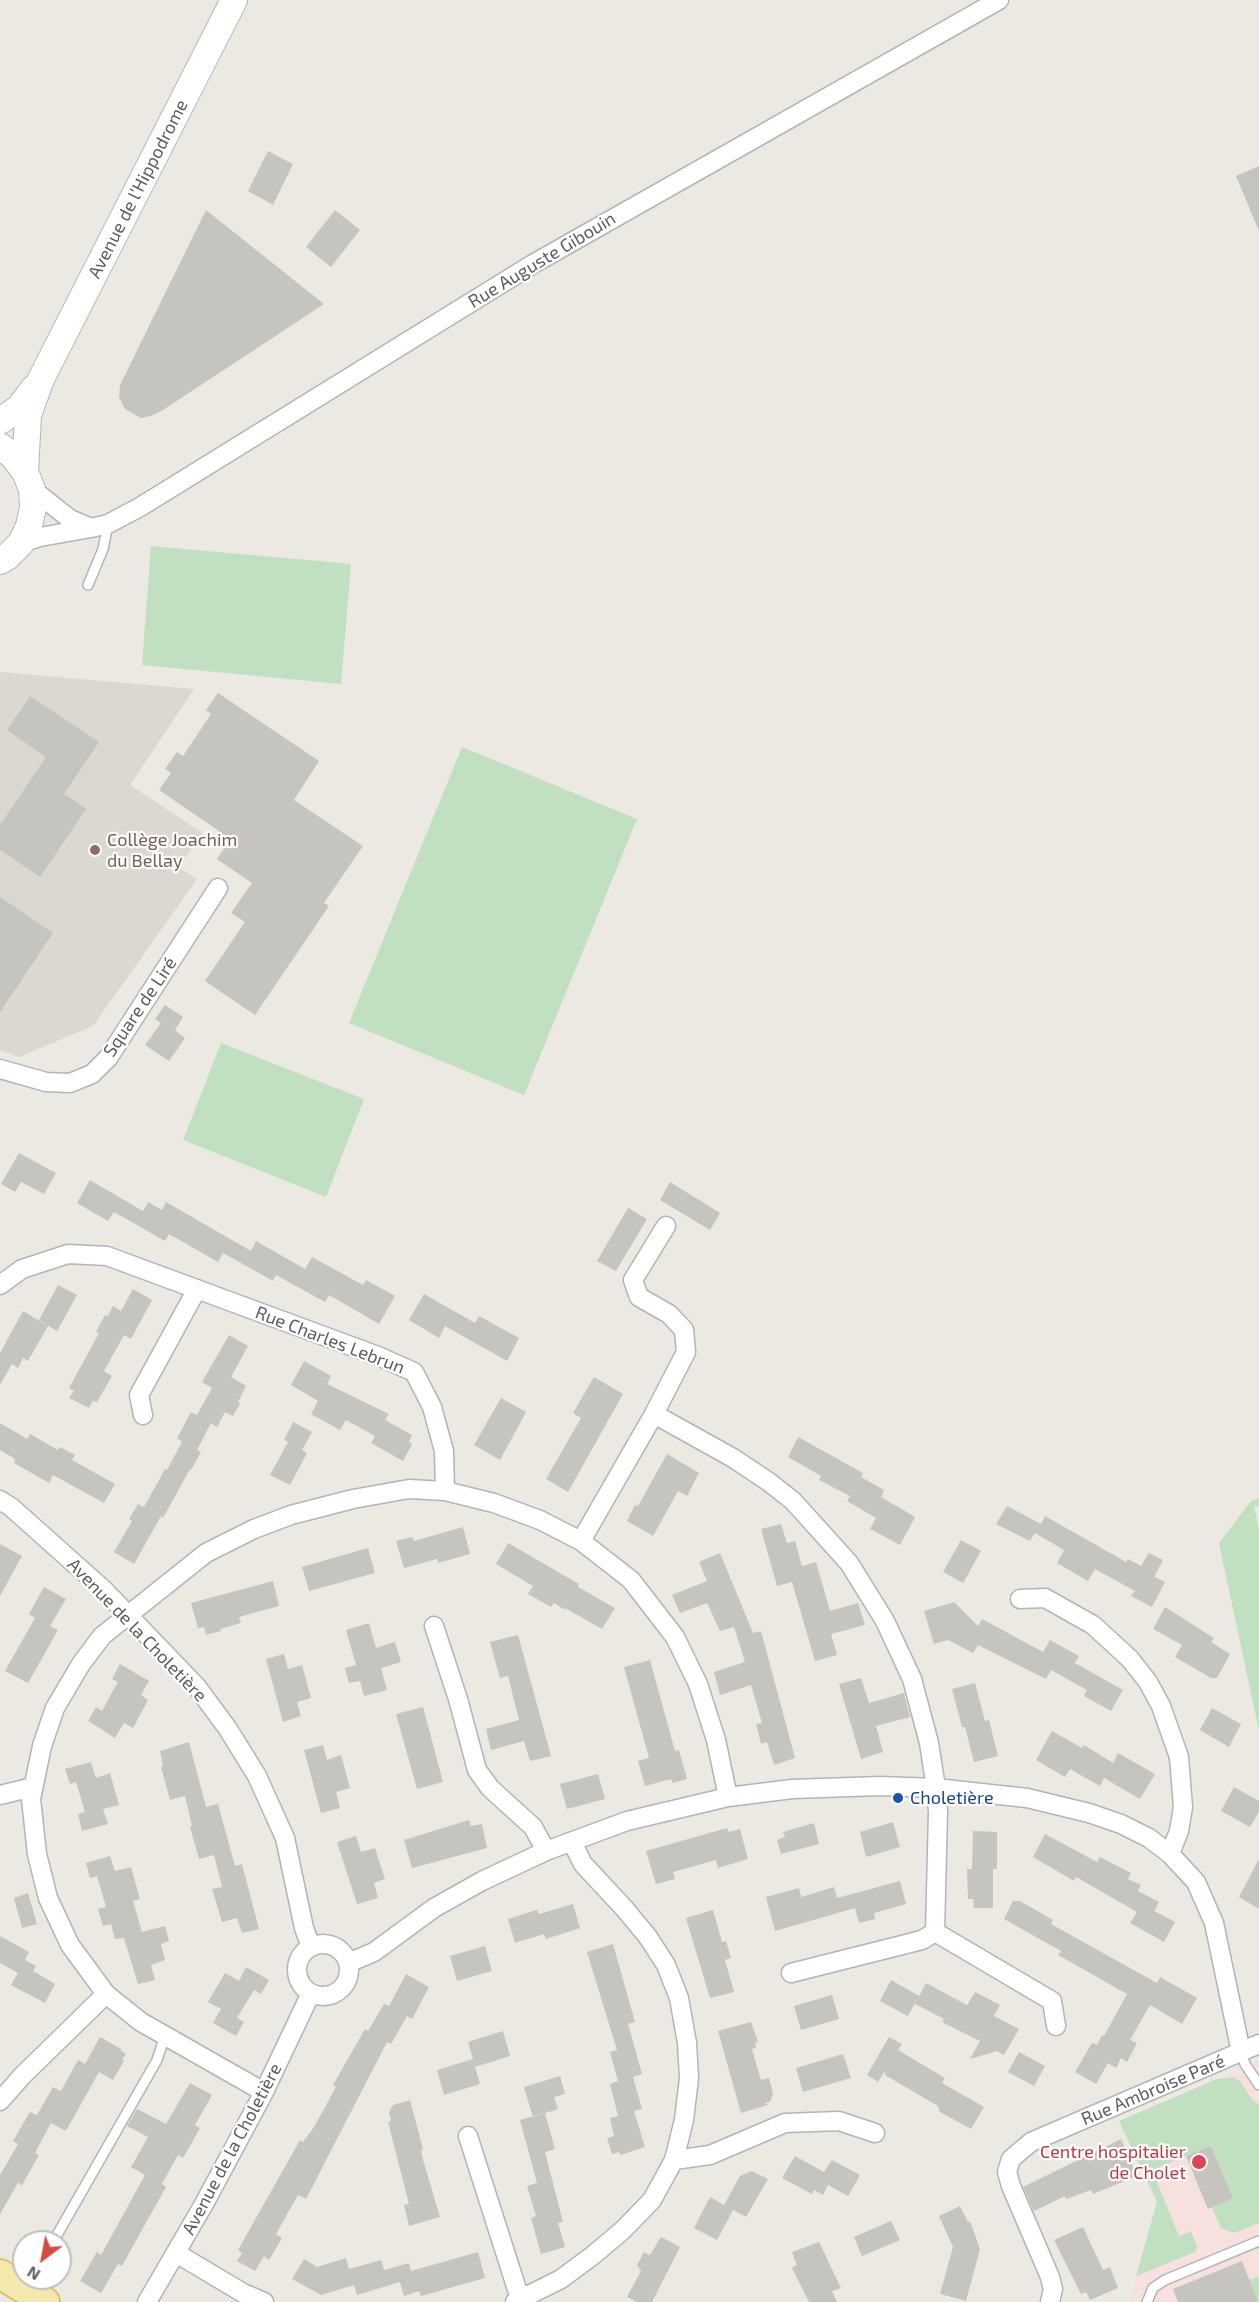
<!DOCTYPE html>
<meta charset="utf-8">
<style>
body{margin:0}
#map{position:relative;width:1259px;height:2302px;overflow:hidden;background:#ebe9e2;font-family:"Exo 2",sans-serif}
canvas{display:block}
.north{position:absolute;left:12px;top:2230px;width:60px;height:60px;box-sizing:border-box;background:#fff;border:2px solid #bdbebf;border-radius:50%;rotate:212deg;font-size:16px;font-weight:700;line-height:24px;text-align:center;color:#5a5d60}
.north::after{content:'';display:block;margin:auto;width:21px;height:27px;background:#d14e41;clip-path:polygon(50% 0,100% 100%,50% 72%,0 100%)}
</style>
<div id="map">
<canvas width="1259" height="2302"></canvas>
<div class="north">N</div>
</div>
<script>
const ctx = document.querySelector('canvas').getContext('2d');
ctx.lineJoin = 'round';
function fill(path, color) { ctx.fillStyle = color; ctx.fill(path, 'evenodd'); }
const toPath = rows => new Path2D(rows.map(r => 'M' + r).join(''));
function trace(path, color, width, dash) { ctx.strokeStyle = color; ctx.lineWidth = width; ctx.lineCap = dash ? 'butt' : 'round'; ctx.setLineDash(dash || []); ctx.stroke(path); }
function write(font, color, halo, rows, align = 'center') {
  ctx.font = font + ' "Exo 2",sans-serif'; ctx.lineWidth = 4.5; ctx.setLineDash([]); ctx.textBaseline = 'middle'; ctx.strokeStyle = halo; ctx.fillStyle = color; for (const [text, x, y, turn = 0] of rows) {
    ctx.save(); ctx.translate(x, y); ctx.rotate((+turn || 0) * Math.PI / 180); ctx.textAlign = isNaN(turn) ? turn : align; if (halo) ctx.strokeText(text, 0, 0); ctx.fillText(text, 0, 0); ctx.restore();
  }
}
fill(toPath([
 [0,672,194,689,130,785,202,833,179,867,197,879,93,1026,19,1057,0,1050]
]), '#dad8d0');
fill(toPath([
 [1259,2061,1259,2302,1130,2302,1157,2202,1119,2121]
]), '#f7e1df');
fill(toPath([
 [151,546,351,564,341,684,142,665],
 [462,747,637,819,524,1095,349,1023],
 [221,1043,364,1099,326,1197,183,1140],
 [1259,1498,1259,1505,1254,1507,1259,1530,1259,1731,1219,1543,1251,1501],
 [1233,2077,1241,2082,1252,2100,1259,2105,1259,2223,1234,2233,1221,2228,1212,2207,1233,2198,1211,2146,1152,2170,1179,2236,1191,2231,1197,2247,1195,2252,1136,2276,1157,2202,1119,2121,1217,2079],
 [1259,2276,1259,2302,1258,2302,1249,2280]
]), '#c1dfc1');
fill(toPath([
 [268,151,293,164,273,205,248,191],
 [1259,166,1259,231,1236,176],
 [206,210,324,304,163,410,151,416,141,418,125,409,119,397,120,385],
 [335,210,360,230,331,267,306,247],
 [218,693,319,761,294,800,363,846,324,903,329,906,255,1015,205,981,245,922,231,913,252,883,217,859,225,847,213,839,219,831,159,790,171,773,165,769,177,752,183,756,211,714,206,710],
 [30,696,99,742,64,794,86,809,40,877,0,850,0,825,46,757,7,730],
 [0,897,53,933,0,1012],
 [165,1005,183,1017,175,1030,185,1038,169,1061,145,1045,161,1023,155,1019],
 [19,1153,56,1173,44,1194,21,1182,15,1192,1,1184],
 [90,1180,143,1211,148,1202,162,1210,166,1202,251,1251,256,1241,305,1269,312,1257,363,1285,366,1280,395,1296,379,1324,329,1295,325,1302,276,1275,273,1281,223,1253,218,1262,169,1234,165,1241,114,1212,108,1221,77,1203],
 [670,1182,720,1213,710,1230,660,1200],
 [628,1208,647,1219,616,1271,597,1261],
 [58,1285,77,1295,57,1331,39,1320],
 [133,1289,152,1300,131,1339,124,1335,104,1371,112,1376,97,1402,93,1401,89,1408,69,1398,74,1391,69,1388,99,1333,96,1332,105,1315,108,1316,113,1306,121,1311],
 [424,1294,475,1323,479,1316,519,1338,507,1361,445,1326,439,1338,409,1320],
 [23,1311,48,1326,28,1361,23,1358,18,1368,12,1364,0,1385,0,1353],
 [229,1335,248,1346,231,1377,246,1386,238,1402,240,1404,233,1416,225,1412,217,1427,211,1423,197,1450,201,1452,191,1470,190,1469,163,1518,161,1516,134,1564,114,1552,132,1521,129,1519,138,1504,144,1507,165,1469,167,1470,182,1442,177,1438,191,1412,197,1415,212,1388,202,1382],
 [304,1361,331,1376,327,1384,389,1414,385,1420,412,1435,409,1442,412,1444,403,1461,371,1443,375,1436,346,1420,340,1430,311,1414,318,1401,291,1385],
 [594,1377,623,1394,568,1492,546,1479,581,1418,573,1413],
 [501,1398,526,1412,500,1460,474,1445],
 [293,1422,312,1432,302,1450,307,1453,290,1485,270,1475,288,1442,284,1440],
 [0,1423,27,1439,30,1434,58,1450,60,1447,75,1455,72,1460,115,1484,104,1503,53,1475,49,1483,14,1463,15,1459,0,1450],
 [798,1437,863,1473,861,1477,884,1490,881,1497,915,1517,900,1545,870,1529,876,1518,847,1501,850,1496,819,1480,821,1476,788,1457],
 [667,1454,699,1473,687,1496,678,1491,653,1536,627,1521,635,1505,638,1506],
 [1007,1506,1041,1524,1045,1516,1126,1562,1128,1559,1141,1566,1149,1553,1163,1560,1155,1575,1155,1577,1165,1582,1152,1607,1131,1596,1135,1591,1095,1569,1088,1581,1057,1563,1064,1550,1035,1533,1030,1541,996,1524],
 [781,1524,787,1543,795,1541,802,1566,816,1562,830,1611,858,1603,865,1625,831,1634,837,1655,815,1661,792,1582,777,1586,761,1529],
 [463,1527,470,1554,438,1563,437,1559,404,1568,396,1541,412,1537,414,1541],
 [961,1540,981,1551,963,1583,943,1572],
 [508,1543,579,1584,578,1587,615,1608,602,1629,565,1608,565,1610,554,1603,551,1607,528,1594,533,1586,496,1564],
 [0,1544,22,1556,0,1596],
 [368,1548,375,1573,309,1591,302,1567],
 [720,1553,753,1633,761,1631,795,1758,774,1765,767,1742,761,1744,756,1724,762,1723,751,1685,720,1695,714,1672,745,1662,734,1627,720,1631,707,1603,680,1613,672,1595,707,1581,699,1562],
 [273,1581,279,1606,239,1617,241,1623,220,1629,221,1631,206,1635,204,1627,198,1628,191,1603],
 [44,1587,66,1599,50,1626,58,1630,28,1683,5,1671,35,1618,29,1614],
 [954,1602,978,1626,982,1619,1043,1652,1050,1640,1079,1656,1075,1663,1123,1690,1111,1711,1084,1696,1087,1690,1051,1670,1046,1679,978,1645,973,1653,948,1640,934,1644,924,1611],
 [1165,1607,1214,1638,1211,1642,1230,1654,1217,1678,1211,1678,1175,1657,1182,1645,1153,1629],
 [369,1623,376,1648,395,1642,401,1662,381,1668,387,1690,364,1696,360,1681,349,1683,345,1668,356,1665,346,1630],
 [518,1635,551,1756,530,1761,524,1741,491,1750,486,1729,519,1720,508,1676,500,1678,490,1642],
 [284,1654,288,1669,302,1665,311,1698,297,1702,301,1716,283,1722,266,1659],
 [650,1660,675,1751,679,1750,687,1779,673,1783,671,1779,645,1786,638,1761,649,1758,624,1667],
 [120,1664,149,1681,141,1695,148,1700,133,1728,124,1723,115,1738,88,1721,96,1707,102,1711,110,1696,118,1682,112,1679],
 [861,1678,869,1703,904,1693,910,1717,876,1726,883,1752,861,1759,839,1684],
 [975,1683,985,1721,989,1720,998,1756,974,1762,965,1727,962,1727,952,1689],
 [423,1707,443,1782,417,1789,396,1714],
 [1212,1708,1241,1724,1229,1747,1200,1730],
 [1052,1731,1082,1748,1084,1745,1113,1763,1118,1753,1155,1774,1140,1799,1104,1778,1100,1786,1070,1769,1065,1777,1036,1760],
 [189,1742,206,1807,218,1804,235,1866,242,1864,259,1929,242,1933,237,1918,222,1922,212,1889,222,1887,214,1855,199,1859,190,1827,192,1826,185,1796,170,1800,161,1767,163,1766,160,1751],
 [323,1745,327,1760,341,1755,350,1788,336,1792,340,1808,321,1813,304,1750],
 [91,1762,96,1778,110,1773,119,1805,103,1809,108,1824,82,1831,78,1814,85,1812,76,1782,70,1784,65,1769],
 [598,1774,605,1799,567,1809,560,1784],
 [1234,1787,1259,1801,1259,1812,1250,1827,1221,1811],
 [469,1820,471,1826,482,1824,487,1848,412,1868,404,1840],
 [893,1822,900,1847,866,1857,860,1832],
 [814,1823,819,1844,781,1854,777,1840,785,1837,783,1832],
 [727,1828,729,1832,740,1829,748,1859,718,1868,716,1860,673,1872,675,1879,656,1884,646,1851],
 [973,1831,997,1832,997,1869,993,1869,993,1908,974,1908,973,1899,968,1899,967,1869,972,1869],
 [1045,1834,1097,1862,1100,1857,1131,1873,1128,1879,1141,1885,1138,1891,1159,1902,1154,1911,1175,1922,1164,1942,1130,1923,1137,1912,1076,1877,1074,1881,1033,1857],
 [356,1836,361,1852,375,1848,385,1879,374,1883,378,1898,357,1904,337,1842],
 [110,1856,115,1871,131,1867,140,1899,133,1901,142,1932,165,1926,169,1941,161,1944,165,1960,151,1965,155,1980,138,1984,124,1938,115,1939,111,1924,103,1926,98,1909,106,1907,97,1876,90,1878,86,1863],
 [1259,1859,1259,1909,1239,1897],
 [900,1881,906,1904,874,1913,875,1919,859,1923,855,1908,775,1931,766,1897,799,1888,801,1897,834,1887,837,1898],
 [28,1893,37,1924,22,1928,14,1898],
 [1013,1901,1020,1901,1053,1920,1051,1924,1157,1983,1160,1977,1197,1998,1182,2024,1150,2005,1130,2040,1137,2043,1127,2062,1121,2058,1116,2068,1108,2063,1096,2084,1075,2072,1092,2043,1097,2045,1102,2035,1104,2036,1127,1994,1058,1955,1061,1951,1004,1919],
 [573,1904,580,1928,546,1939,544,1934,515,1943,508,1919,537,1910,539,1914],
 [713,1910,722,1942,726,1941,731,1958,725,1960,734,1992,710,1998,686,1918],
 [0,1936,29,1952,25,1960,36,1966,33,1971,55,1984,45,2003,11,1985,18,1973,0,1963],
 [613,1944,635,2022,628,2024,642,2074,633,2077,642,2109,634,2111,645,2147,620,2155,619,2152,612,2154,607,2138,614,2136,610,2118,618,2116,610,2084,618,2081,610,2052,617,2050,587,1952],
 [485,1946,492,1971,457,1981,450,1956],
 [246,1967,269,1980,261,1994,254,1990,237,2018,244,2022,236,2036,213,2023,221,2009,208,2002,225,1973,239,1981],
 [406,1974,429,1987,412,2019,407,2016,391,2044,387,2042,306,2199,298,2195,276,2234,282,2238,269,2260,264,2256,255,2271,237,2261,242,2253,238,2250,300,2140,303,2142,314,2127,336,2087,333,2085,365,2029,368,2031,384,2004,389,2006],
 [891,1980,919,1996,908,2016,880,2001],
 [926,1983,967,2005,975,1992,1000,2005,994,2016,1019,2029,1004,2055,997,2051,970,2059,980,2041,942,2022,944,2019,915,2004],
 [832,1995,839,2019,801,2030,794,2006],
 [751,2022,758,2042,755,2042,756,2048,752,2049,761,2080,769,2078,773,2094,770,2102,765,2103,768,2105,741,2113,718,2031],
 [503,2031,510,2056,475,2067,480,2084,444,2095,437,2070,473,2059,468,2042],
 [100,2037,121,2049,121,2051,126,2054,122,2060,124,2061,113,2080,99,2072,66,2131,51,2123,35,2153,39,2155,22,2185,18,2183,0,2214,0,2175,18,2144,13,2141,30,2112,37,2115,53,2087,61,2091,78,2060,85,2064],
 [889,2037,902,2044,898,2050,945,2078,942,2083,984,2107,971,2129,940,2112,938,2106,885,2075,885,2071,878,2082,867,2075],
 [1019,2052,1045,2066,1034,2086,1008,2072],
 [843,2054,851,2078,803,2092,796,2068],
 [560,2076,565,2094,554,2097,558,2109,533,2117,524,2087],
 [190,2083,212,2095,195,2125,200,2128,183,2158,178,2155,162,2184,166,2187,138,2237,122,2266,118,2264,101,2293,80,2281,97,2252,101,2255,145,2175,131,2167,148,2137,127,2126,137,2109,166,2124],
 [410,2100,423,2149,421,2150,423,2160,440,2217,409,2226,404,2205,409,2204,388,2122,391,2121,389,2112,393,2105],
 [545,2113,555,2149,545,2152,563,2222,558,2223,565,2247,541,2254,531,2218,536,2216,527,2186,537,2183,520,2120],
 [1121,2139,1137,2176,1093,2194,1091,2190,1066,2199,1065,2196,1034,2211,1023,2187],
 [1211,2146,1233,2198,1208,2209,1186,2156],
 [795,2156,824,2172,832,2160,860,2175,848,2196,828,2185,823,2195,814,2190,812,2194,782,2178],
 [752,2171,768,2179,746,2217,726,2206,733,2210,717,2240,694,2228,710,2197,724,2205,740,2176],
 [960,2206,968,2222,970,2221,980,2249,966,2301,940,2294,953,2247,939,2216],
 [891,2221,900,2240,862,2256,854,2237],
 [1083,2227,1103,2270,1110,2267,1118,2288,1090,2300,1086,2292,1081,2294,1054,2240],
 [661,2237,680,2247,652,2302,637,2302,627,2297,641,2271,637,2265,644,2252,650,2255],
 [819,2242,841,2288,832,2291,837,2302,809,2302,792,2268,797,2265,792,2252],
 [478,2252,485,2278,421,2296,419,2291,404,2296,400,2282,357,2295,354,2285,321,2295,292,2279,304,2259,317,2267,346,2258,349,2269,381,2260,384,2270,409,2263,411,2271],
 [1242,2261,1258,2302,1178,2302,1173,2289]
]), '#c6c4be');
const lane = toPath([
 [88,585,103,549,108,524],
 [1241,2052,1245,2064,1259,2085],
 [53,2242,157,2060,165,2036],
 [1147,2302,1153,2288,1165,2280,1259,2241]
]);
const street = toPath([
 [91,528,108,524,140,507,533,264,999,0],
 [21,543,40,537,91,528,70,519,32,489],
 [0,1069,46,1082,70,1083,92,1074,108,1058,218,888],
 [0,1285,22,1269,68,1254,107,1256,378,1356,414,1372,432,1407,444,1451,445,1491],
 [654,1414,686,1352,684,1330,669,1314,639,1297,633,1280,666,1226],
 [143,1415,139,1395,197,1289],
 [0,1500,11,1507,104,1590,197,1687,228,1729,257,1776,285,1838,304,1928,311,1947],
 [581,1541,654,1414,733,1458,769,1482,793,1501,849,1563,885,1621,912,1679,929,1743,936,1788,938,1812,935,1932,1052,2001,1056,2026],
 [1020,1599,1045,1598,1093,1625,1130,1659,1148,1682,1161,1706,1179,1757,1183,1807,1179,1831,1170,1854],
 [434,1626,458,1699,477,1770,490,1788,533,1827,546,1851],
 [0,1795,33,1787],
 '297 1970a26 26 0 1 1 52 0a26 26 0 1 1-52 0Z',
 [348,1963,374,1952,434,1908,482,1881,546,1851,627,1821,728,1797,792,1789,880,1786,936,1788,1027,1798,1089,1813,1121,1824,1149,1838,1170,1854,1196,1882,1214,1923,1241,2052],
 [791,1973,922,1940,935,1932],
 [264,2092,141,2022,106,1994,70,1945,48,1898,37,1854,31,1799,42,1746,55,1708,81,1664,102,1636,206,1553,254,1529,291,1515,353,1499,409,1489,445,1491,494,1503,540,1520,581,1541,631,1580,675,1637,698,1684,716,1740,728,1797],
 [0,2101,23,2075,106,1994],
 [468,2136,521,2302],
 [674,2160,710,2155,785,2123,839,2121,875,2133],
 [176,2253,243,2293,264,2302],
 [147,2302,204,2204,264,2092,311,1993],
 [515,2302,561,2279,592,2256,623,2230,652,2200,674,2160,684,2120,689,2078,687,2043,679,1998,666,1965,648,1937,624,1908,583,1864,572,1842],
 [1050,2302,1053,2289,1050,2277,1011,2186,1007,2172,1011,2159,1031,2142,1259,2044]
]);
const secondary = toPath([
 [0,421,19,408,34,388],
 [0,446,13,456,25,472,32,489,33,508,29,526,21,543,7,557,0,561],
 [25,472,28,415,41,379,234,0]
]);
const primary = toPath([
 [0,2274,45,2302]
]);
trace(lane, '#b2b4b7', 12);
trace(street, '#b2b4b7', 21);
trace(secondary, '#b3b6ba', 28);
trace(primary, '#debe68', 32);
trace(lane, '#fff', 9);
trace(street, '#fff', 18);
trace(secondary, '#fff', 26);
trace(primary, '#f3e9ae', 28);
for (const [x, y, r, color] of [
 [95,850,6,"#8d6e63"],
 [898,1798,6,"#1a4fb4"],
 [1199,2162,8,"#e0444e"]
]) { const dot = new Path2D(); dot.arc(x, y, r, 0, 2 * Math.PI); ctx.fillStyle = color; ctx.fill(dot); trace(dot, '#fff', 2); }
write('18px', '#5a5d60', '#fff', [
 ["Avenue de l’Hippodrome",138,189,-63],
 ["Rue Auguste Gibouin",542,260,-31],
 ["Square de Liré",140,1007,-56],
 ["Rue Charles Lebrun",330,1340,21],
 ["Avenue de la Choletière",137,1630,46],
 ["Rue Ambroise Paré",1153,2090,-23],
 ["Avenue de la Choletière",232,2149,-62]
]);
write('18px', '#785e54', '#fff', [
 ["Collège Joachim",107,840],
 ["du Bellay",107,861]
], 'left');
write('18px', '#164399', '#fff', [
 ["Choletière",910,1798]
], 'left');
write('18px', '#be3a42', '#fff', [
 ["Centre hospitalier",1186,2152],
 ["de Cholet",1186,2173]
], 'right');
</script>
